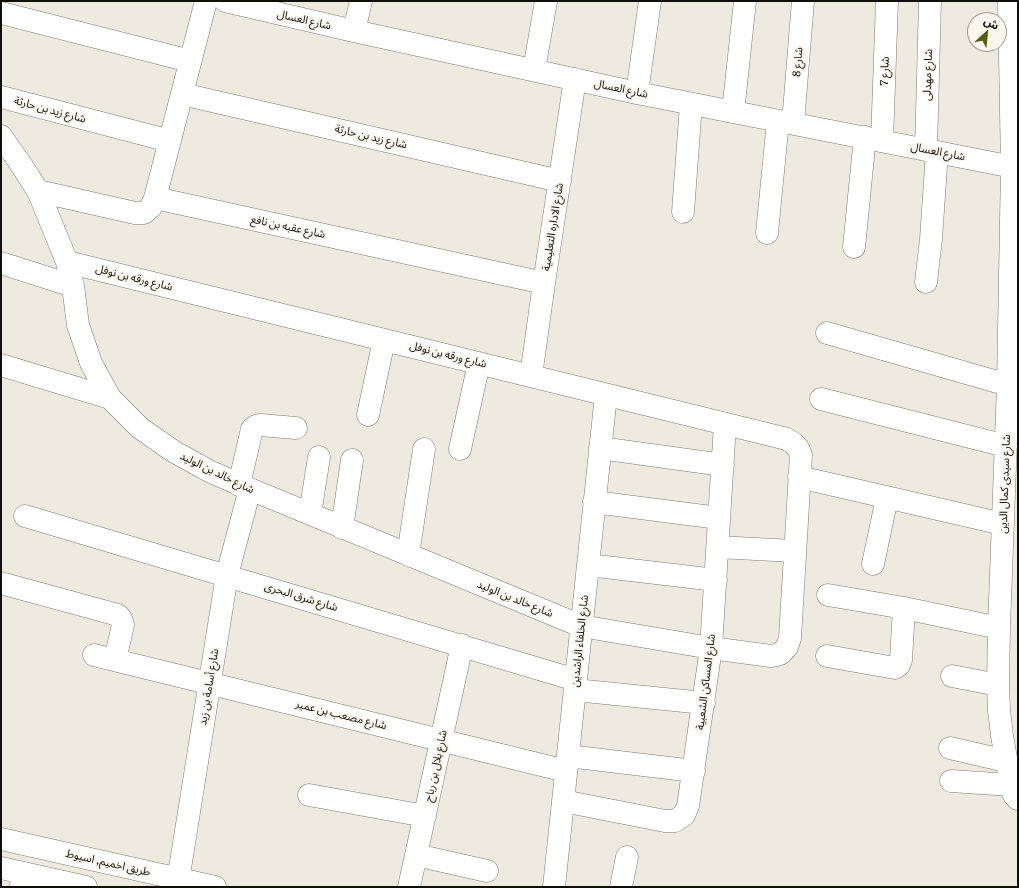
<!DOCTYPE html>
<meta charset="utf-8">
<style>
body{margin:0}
#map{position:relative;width:1019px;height:888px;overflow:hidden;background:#efeae0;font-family:Literata,"Noto Sans Arabic",serif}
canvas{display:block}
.frame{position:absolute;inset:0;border:2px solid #110f0c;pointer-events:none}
.north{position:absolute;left:967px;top:12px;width:40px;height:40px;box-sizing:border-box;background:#fcf7ee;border:1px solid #9e9a94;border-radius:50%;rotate:27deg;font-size:11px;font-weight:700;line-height:16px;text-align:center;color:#110f0c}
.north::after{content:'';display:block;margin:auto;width:14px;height:18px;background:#4f6209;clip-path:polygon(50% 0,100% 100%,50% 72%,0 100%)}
</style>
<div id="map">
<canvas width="1019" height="888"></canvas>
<div class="frame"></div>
<div class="north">ش</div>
</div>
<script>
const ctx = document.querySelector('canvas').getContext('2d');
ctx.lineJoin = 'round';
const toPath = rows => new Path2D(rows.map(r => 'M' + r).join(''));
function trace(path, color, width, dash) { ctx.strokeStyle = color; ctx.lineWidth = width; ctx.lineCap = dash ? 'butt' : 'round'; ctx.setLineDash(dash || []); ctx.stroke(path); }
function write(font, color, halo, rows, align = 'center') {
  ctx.font = font + ' Literata,"Noto Sans Arabic",serif'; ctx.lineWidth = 4; ctx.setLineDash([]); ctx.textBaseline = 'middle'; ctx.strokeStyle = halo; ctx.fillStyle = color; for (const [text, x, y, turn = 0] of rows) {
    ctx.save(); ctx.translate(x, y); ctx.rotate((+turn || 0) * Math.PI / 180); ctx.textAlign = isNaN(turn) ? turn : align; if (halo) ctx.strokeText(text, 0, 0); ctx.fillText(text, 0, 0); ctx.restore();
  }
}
const minor = toPath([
 [225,1,354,31,637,93,1018,168],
 [1009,1,1012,167,1008,385,999,628,998,685,999,710,1002,736,1011,785,1014,795,1018,799],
 [1,13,190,61],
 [354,31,361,1],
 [534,70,546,1],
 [637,93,650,1],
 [182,94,560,181],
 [1,97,170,141],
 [733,112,745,1],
 [793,123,803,1],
 [1,136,20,163,38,191,67,262,73,286,78,325,91,363,110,398,140,428,173,451,209,471,250,489,581,626,711,648,771,656,780,654,787,647,790,638,801,455,798,448,793,443,787,439,67,262],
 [882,141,887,1],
 [926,150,930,1],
 [38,191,135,213,144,213,151,207,155,198,206,1],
 [155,198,544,283],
 [683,212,691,104],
 [767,233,778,121],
 [854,247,865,137],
 [1,263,73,286],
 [926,282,931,239,937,152],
 [827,333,1008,385,1018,386],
 [1,365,110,398],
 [531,376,544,283,575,79],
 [821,399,1006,446],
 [368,415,384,340],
 [600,448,723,465],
 [460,449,479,363],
 [799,477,1003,524],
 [239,485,252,429,256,426,260,425,296,428],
 [594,502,719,518],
 [310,514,319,457],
 [25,516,576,680],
 [342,528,352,460],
 [718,547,794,551],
 [408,555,424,449],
 [873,564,887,498],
 [588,565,716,580],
 [1,583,118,615,121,619,123,625,115,660],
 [828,595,904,608,999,628],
 [94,655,566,771],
 [827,656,895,668,899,665,901,660,904,608],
 [952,676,998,685],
 [575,690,704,703],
 [950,748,1006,761],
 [568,756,694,771],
 [951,781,1011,785],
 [309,795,425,816],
 [563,801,665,821,675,821,684,815,688,806,711,648,725,424],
 [416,855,487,871],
 [21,887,22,873],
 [177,887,227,575,250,489],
 [409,887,462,645],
 [554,887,606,395],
 [621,887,627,857]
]);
const tertiary = toPath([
 [1,839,215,887],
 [1,868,86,887]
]);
trace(minor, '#7d7971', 23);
trace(tertiary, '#7d7971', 23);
trace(minor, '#fff', 22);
trace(tertiary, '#fff', 22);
write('11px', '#110f0c', '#fcf7ee', [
 ["شارع العسال",304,20,13],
 ["شارع 8",798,62,-85],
 ["شارع 7",885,71,-88],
 ["شارع مهدلى",928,75,-88],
 ["شارع العسال",621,89,12],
 ["شارع زيد بن حارثة",50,110,15],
 ["شارع زيد بن حارثة",371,137,13],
 ["شارع العسال",938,152,11],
 ["شارع عقبه بن نافع",288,227,12],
 ["شارع الاداره التعليمية",553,227,-81],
 ["شارع ورقه بن نوفل",134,278,14],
 ["شارع ورقه بن نوفل",448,355,14],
 ["شارع خالد بن الوليد",217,473,26],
 ["شارع سيدى كمال الدين",1005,484,-88],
 ["شارع شرق البحرى",301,597,17],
 ["شارع خالد بن الوليد",515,599,22],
 ["شارع الخلفاء الراشدين",580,641,-84],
 ["شارع المساكن الشعبية",706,682,-83],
 ["شارع أسامة بن زيد",209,687,-81],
 ["شارع مصعب بن عمير",341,715,14],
 ["شارع بلال بن رباح",436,766,-78],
 ["طريق اخميم, اسيوط",108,863,13]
]);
</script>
